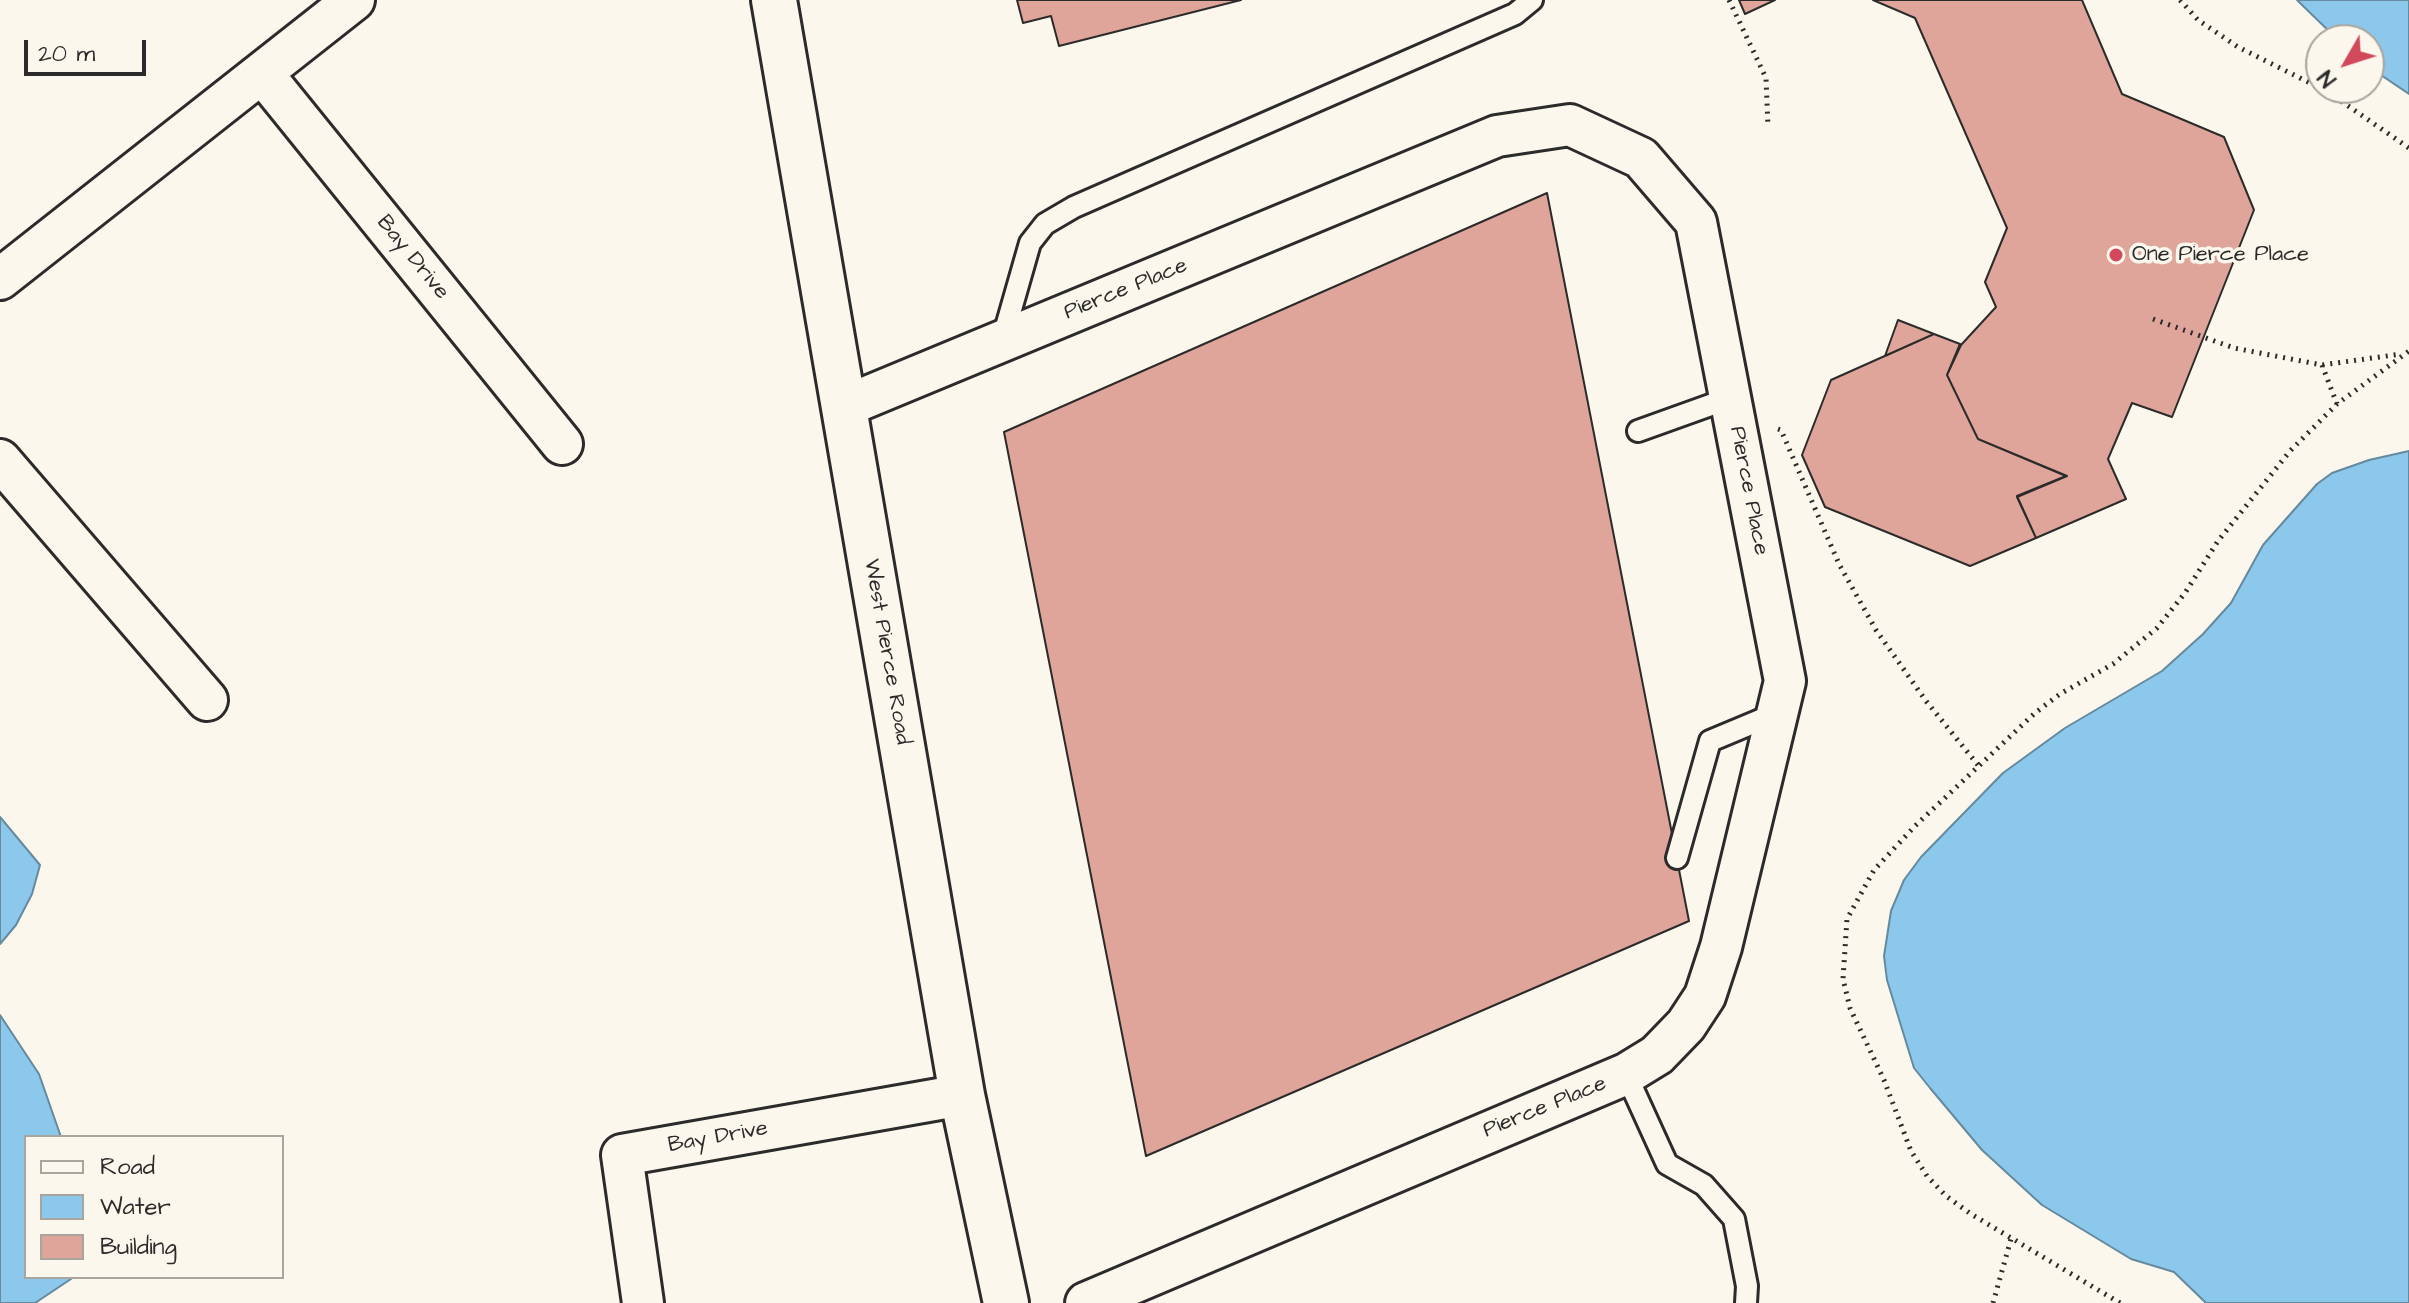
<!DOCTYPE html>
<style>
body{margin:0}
#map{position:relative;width:2409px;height:1303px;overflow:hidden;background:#fbf7ec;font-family:"Architects Daughter",sans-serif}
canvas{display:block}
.legend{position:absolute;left:24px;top:1135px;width:260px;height:144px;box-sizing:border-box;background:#fbf7ec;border:2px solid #a8a59f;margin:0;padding:10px 14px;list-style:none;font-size:24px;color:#2b2b2b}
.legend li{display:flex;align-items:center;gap:16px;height:40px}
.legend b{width:40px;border:2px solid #a8a59f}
.north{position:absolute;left:2305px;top:24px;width:80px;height:80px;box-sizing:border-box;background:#fbf7ec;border:2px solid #a8a59f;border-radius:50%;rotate:231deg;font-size:22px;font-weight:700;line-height:32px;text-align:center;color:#2b2b2b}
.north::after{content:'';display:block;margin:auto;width:28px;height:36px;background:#d1495b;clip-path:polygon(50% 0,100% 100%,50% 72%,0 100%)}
.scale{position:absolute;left:24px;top:40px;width:122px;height:36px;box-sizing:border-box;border:4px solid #2b2b2b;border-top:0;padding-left:10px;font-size:24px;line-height:28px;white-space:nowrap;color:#2b2b2b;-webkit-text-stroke:6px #fbf7ec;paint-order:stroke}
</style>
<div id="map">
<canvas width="2409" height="1303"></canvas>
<ul class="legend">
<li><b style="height:10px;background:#fbf7ec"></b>Road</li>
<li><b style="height:22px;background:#8bc8eb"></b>Water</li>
<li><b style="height:22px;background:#dfa59b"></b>Building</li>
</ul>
<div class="north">N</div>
<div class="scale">20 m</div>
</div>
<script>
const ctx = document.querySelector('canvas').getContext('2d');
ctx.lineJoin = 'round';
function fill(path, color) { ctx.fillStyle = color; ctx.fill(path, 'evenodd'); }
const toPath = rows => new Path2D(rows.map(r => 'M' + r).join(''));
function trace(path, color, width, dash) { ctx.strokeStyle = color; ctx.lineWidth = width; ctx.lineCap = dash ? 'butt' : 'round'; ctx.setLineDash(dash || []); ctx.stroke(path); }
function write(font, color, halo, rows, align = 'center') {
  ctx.font = font + ' "Architects Daughter",sans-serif'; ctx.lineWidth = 7; ctx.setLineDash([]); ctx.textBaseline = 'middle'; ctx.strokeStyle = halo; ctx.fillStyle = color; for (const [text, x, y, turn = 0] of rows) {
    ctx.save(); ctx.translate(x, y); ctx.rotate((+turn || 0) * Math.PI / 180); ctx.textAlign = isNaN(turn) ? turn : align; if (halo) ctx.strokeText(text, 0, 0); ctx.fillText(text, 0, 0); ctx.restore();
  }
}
const water = toPath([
 [2297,0,2409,0,2409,94,2369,67,2369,40,2338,40,2297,0],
 [2409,451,2409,1303,2206,1303,2174,1272,2131,1259,2042,1205,1982,1150,1930,1088,1914,1068,1887,980,1884,956,1891,911,1904,880,1921,857,2003,773,2065,728,2162,671,2203,634,2231,603,2263,545,2317,484,2332,473,2369,460,2409,451],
 [0,817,40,865,32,894,16,925,0,944,0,817],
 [0,1015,39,1074,61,1137,26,1137,26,1277,74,1277,35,1303,0,1303,0,1015]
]);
fill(water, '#8bc8eb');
trace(water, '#65899e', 2);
const building = toPath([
 [1017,0,1241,0,1059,46,1051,16,1023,23,1017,0],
 [1739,0,1775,0,1745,14,1739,0],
 [1873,0,2082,0,2122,94,2224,137,2254,210,2172,417,2132,403,2108,459,2126,499,2036,538,2017,497,2067,476,1978,439,1947,375,1961,345,1996,307,1985,282,2007,228,1915,18,1873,0],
 [1547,193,1689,921,1146,1156,1004,432,1547,193],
 [1898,320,1934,334,1885,356,1898,320],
 [1934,334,1960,344,1947,375,1978,439,2066,476,2017,496,2036,538,1970,566,1825,507,1802,455,1831,380,1934,334]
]);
fill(building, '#dfa59b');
trace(building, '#2b2b2b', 2);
const lane = toPath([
 [1002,341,1030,243,1045,224,1074,207,1515,14,1532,0],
 [1638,431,1730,398],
 [1677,858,1710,741,1777,713],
 [1626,1074,1667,1164,1704,1185,1734,1219,1747,1286,1746,1303]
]);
const street = toPath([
 [262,73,562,444],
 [0,279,354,0],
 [843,407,1497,136,1570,125,1641,158,1696,222,1785,681,1721,947,1705,996,1686,1025,1657,1055,1626,1074,1086,1303],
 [0,460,207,700],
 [643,1303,622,1155,962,1095]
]);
const secondary = toPath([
 [774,0,962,1095,1006,1303]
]);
trace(lane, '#2b2b2b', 26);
trace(street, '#2b2b2b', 46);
trace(secondary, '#2b2b2b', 50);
trace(toPath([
 [1729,0,1766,78,1768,127],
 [2180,0,2198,20,2238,47,2328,92,2409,148],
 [2153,319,2234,348,2322,365,2401,354],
 [2322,365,2337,404],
 [1778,429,1781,430,1839,564,1876,630,1926,701,1978,765],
 [1993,1303,2011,1239],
 [2120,1303,1971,1214,1946,1196,1927,1176,1911,1151,1884,1080,1850,1008,1843,979,1847,919,1874,870,1915,826,2035,713,2060,694,2113,664,2157,628,2185,593,2218,541,2290,451,2337,404,2409,351]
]), '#2b2b2b', 5, [2, 6]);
trace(lane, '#fbf7ec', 20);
trace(street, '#fbf7ec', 40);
trace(secondary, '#fbf7ec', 44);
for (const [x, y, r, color] of [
 [2116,255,8,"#d1495b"]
]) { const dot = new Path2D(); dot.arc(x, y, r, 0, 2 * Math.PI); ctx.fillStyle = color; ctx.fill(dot); trace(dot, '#fbf7ec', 3); }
write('22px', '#2b2b2b', '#fbf7ec', [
 ["One Pierce Place",2132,255]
], 'left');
write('22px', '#2b2b2b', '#fbf7ec', [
 ["Bay Drive",412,258,51],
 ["Pierce Place",1126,290,-22],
 ["Pierce Place",1748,491,79],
 ["West Pierce Road",886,652,80],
 ["Pierce Place",1545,1108,-22],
 ["Bay Drive",718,1138,-10]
]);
</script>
